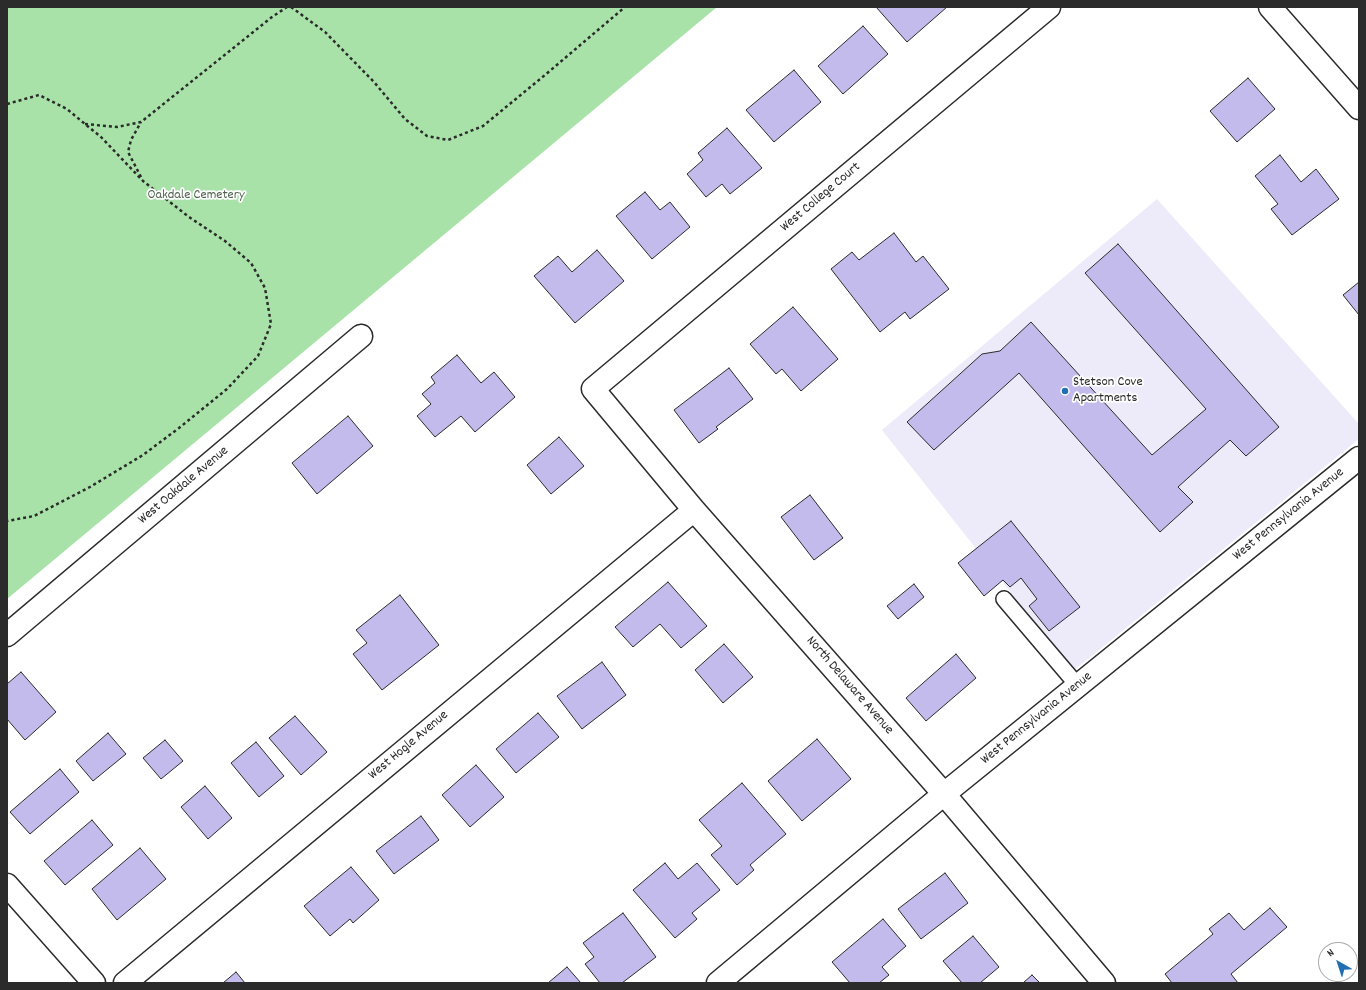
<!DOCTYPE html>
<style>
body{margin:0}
#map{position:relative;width:1366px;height:990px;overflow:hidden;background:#fff;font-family:Dekko,sans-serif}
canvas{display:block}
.frame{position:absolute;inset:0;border:8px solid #2b2b2b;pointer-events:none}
.north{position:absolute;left:1318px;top:942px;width:40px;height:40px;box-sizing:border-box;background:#fff;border:1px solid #aaa;border-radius:50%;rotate:321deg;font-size:11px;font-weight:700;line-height:16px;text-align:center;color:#2b2b2b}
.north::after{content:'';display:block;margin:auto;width:14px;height:18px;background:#1f6fb2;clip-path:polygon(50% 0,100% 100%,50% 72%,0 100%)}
</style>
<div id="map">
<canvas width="1366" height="990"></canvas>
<div class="frame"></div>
<div class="north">N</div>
</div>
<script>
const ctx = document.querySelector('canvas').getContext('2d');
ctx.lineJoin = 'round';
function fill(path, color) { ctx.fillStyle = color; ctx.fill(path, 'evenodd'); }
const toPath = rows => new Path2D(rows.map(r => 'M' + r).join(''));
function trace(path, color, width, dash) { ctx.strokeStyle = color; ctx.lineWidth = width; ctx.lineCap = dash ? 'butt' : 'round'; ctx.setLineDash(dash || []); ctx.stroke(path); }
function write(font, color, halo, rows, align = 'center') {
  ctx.font = font + ' Dekko,sans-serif'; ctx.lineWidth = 3.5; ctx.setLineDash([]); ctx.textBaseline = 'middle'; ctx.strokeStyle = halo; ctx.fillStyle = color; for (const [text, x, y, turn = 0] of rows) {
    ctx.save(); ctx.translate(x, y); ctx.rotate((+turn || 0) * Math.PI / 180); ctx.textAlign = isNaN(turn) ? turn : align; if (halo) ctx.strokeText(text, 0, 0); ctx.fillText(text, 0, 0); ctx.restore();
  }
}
fill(toPath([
 [1157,199,1359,424,1359,439,1073,671,882,430]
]), '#edebfa');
fill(toPath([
 [7,7,717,7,7,599]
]), '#a8e2a8');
const building = toPath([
 [876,7,947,7,907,42,876,7],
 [863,26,888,54,843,94,818,66,863,26],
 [794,70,821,102,774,142,746,110,794,70],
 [1248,78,1275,109,1237,142,1210,111,1248,78],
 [727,128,762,168,730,194,722,184,706,197,687,174,703,160,698,153,727,128],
 [1280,155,1301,182,1316,169,1339,199,1292,235,1271,209,1278,204,1255,176,1280,155],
 [645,192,660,210,670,202,690,227,652,259,616,216,645,192],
 [894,233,916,262,923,256,949,289,910,319,905,312,880,332,831,269,852,252,859,260,894,233],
 [1118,244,1279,427,1246,456,1230,440,1178,487,1193,502,1160,532,1019,373,934,450,907,422,982,354,1000,351,1031,322,1152,455,1206,409,1085,273,1118,244],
 [597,250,624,281,575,323,534,276,558,256,572,272,597,250],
 [1359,282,1359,315,1343,295,1359,282],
 [793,307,838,359,801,391,782,369,776,374,750,344,793,307],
 [457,355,481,383,494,372,515,397,475,432,461,416,435,437,417,416,431,404,422,394,435,383,431,377,457,355],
 [729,368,753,399,716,427,718,429,699,443,674,410,729,368],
 [348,416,373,446,317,494,292,463,348,416],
 [559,437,584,466,551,494,527,465,559,437],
 [810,495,843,538,814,560,781,517,810,495],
 [1011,521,1080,607,1049,631,1029,606,1037,599,1021,578,1010,587,1003,580,984,596,958,563,1011,521],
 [668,582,707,626,681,648,660,624,633,647,615,627,668,582],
 [914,584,924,597,898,619,887,606,914,584],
 [400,595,439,645,382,690,353,654,367,643,356,630,400,595],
 [724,644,753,677,723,703,695,670,724,644],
 [956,654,976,678,926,721,906,698,956,654],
 [602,662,626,695,582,729,557,696,602,662],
 [21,672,56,712,25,740,7,719,7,684,21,672],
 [538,713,559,737,516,773,496,749,538,713],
 [295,716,327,752,301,775,269,738,295,716],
 [108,733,126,754,93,781,76,761,108,733],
 [817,739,851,779,802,821,768,781,817,739],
 [165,740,183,761,161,779,143,758,165,740],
 [256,742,284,776,259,797,231,763,256,742],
 [476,765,504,797,470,827,442,795,476,765],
 [60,769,79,792,30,834,10,812,60,769],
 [742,783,786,834,750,865,754,870,737,885,711,855,722,846,699,820,742,783],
 [205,786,232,818,208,839,181,807,205,786],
 [421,816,439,840,394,874,376,851,421,816],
 [92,820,113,845,65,885,44,861,92,820],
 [140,848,166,879,117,920,92,889,140,848],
 [665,863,678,879,697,863,720,890,692,913,697,919,675,938,633,890,665,863],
 [351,867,379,900,353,923,350,919,330,936,304,906,351,867],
 [945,873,968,903,921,939,898,909,945,873],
 [1270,908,1287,927,1231,974,1238,983,1172,983,1165,974,1213,934,1209,929,1229,913,1244,930,1270,908],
 [623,913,656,957,622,983,600,983,585,964,594,957,583,943,623,913],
 [883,919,906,946,882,967,889,975,879,983,850,983,832,962,883,919],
 [973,936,999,967,980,983,962,983,943,961,973,936],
 [567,967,581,983,548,983,567,967],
 [236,972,245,983,223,983,236,972],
 [1032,975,1040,983,1023,983,1032,975]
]);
fill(building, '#c4bbed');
trace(building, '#2b2b2b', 1);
const lane = toPath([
 [1004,599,1078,686]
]);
const street = toPath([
 [1049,7,593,389,694,510,944,794,1104,983],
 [7,635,361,336],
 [7,885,94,983],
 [125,983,694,510]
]);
const secondary = toPath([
 [1270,7,1359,108],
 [718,983,944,794,1359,458]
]);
trace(lane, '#2b2b2b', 18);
trace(street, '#2b2b2b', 25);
trace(secondary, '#2b2b2b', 25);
trace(toPath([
 [291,7,325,32,374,82,405,119,427,136,448,140,483,126,545,75,625,7],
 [7,104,39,95,67,109,85,124,101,137,143,181,189,217,225,241,251,263,265,288,271,324,258,356,227,389,179,428,143,455,90,487,34,516,7,521],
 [85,124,117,127,141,122,272,17,287,7],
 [141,177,128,152,131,140,141,122]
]), '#2b2b2b', 2.5, [3, 3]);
trace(lane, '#fff', 15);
trace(street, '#fff', 22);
trace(secondary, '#fff', 22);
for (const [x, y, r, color] of [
 [1065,391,4,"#1f6fb2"]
]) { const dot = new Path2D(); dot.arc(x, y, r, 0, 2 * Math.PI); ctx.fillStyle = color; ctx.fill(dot); trace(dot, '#fff', 1.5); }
write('14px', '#506250', '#fff', [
 ["Oakdale Cemetery",196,196]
]);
write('14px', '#2b2b2b', '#fff', [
 ["West College Court",821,198,-40],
 ["West Oakdale Avenue",184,486,-40],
 ["West Pennsylvania Avenue",1289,515,-39],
 ["North Delaware Avenue",849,686,49],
 ["West Pennsylvania Avenue",1037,719,-39],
 ["West Hogle Avenue",409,746,-40]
]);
write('14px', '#2b2b2b', '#fff', [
 ["Stetson Cove",1073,383],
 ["Apartments",1073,399]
], 'left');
</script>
